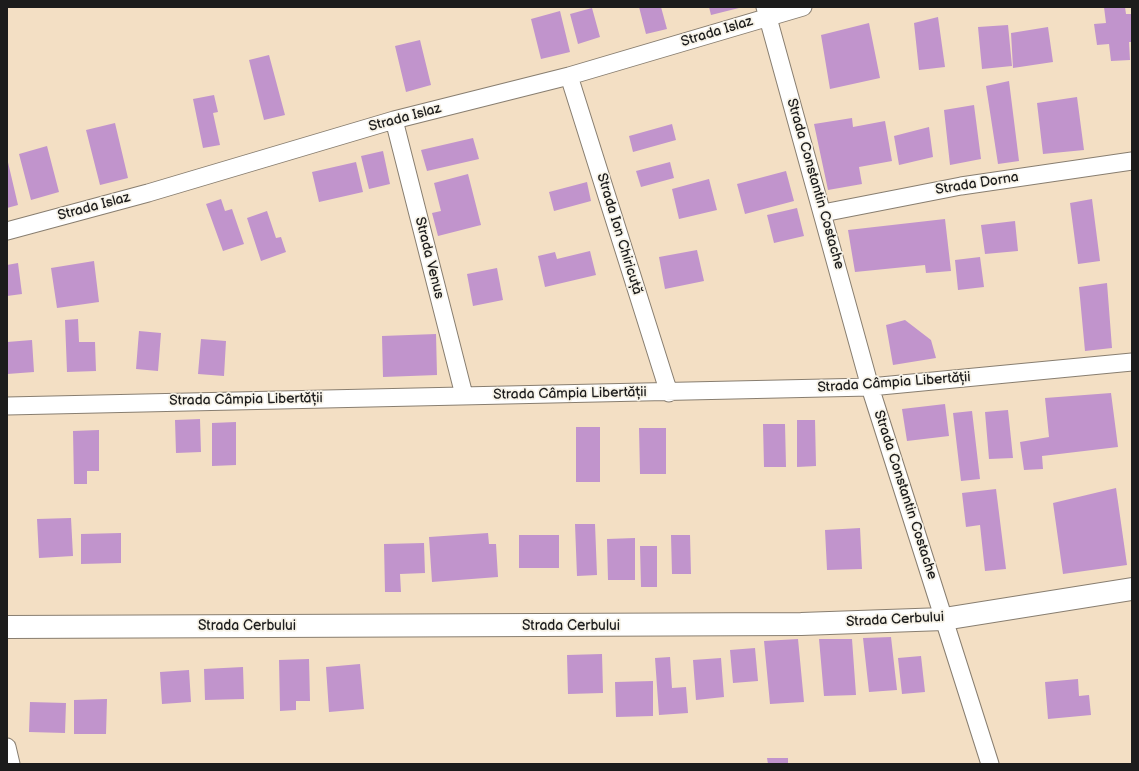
<!DOCTYPE html>
<meta charset="utf-8">
<style>
body{margin:0}
#map{position:relative;width:1139px;height:771px;overflow:hidden;background:#f3dfc4;font-family:"Balsamiq Sans",sans-serif}
canvas{display:block}
.frame{position:absolute;inset:0;border:8px solid #1c1c1c;pointer-events:none}
</style>
<div id="map">
<canvas width="1139" height="771"></canvas>
<div class="frame"></div>
</div>
<script>
const ctx = document.querySelector('canvas').getContext('2d');
ctx.lineJoin = 'round';
function fill(path, color) { ctx.fillStyle = color; ctx.fill(path, 'evenodd'); }
const toPath = rows => new Path2D(rows.map(r => 'M' + r).join(''));
function trace(path, color, width, dash) { ctx.strokeStyle = color; ctx.lineWidth = width; ctx.lineCap = dash ? 'butt' : 'round'; ctx.setLineDash(dash || []); ctx.stroke(path); }
function write(font, color, halo, rows, align = 'center') {
  ctx.font = font + ' "Balsamiq Sans",sans-serif'; ctx.lineWidth = 3.5; ctx.setLineDash([]); ctx.textBaseline = 'middle'; ctx.strokeStyle = halo; ctx.fillStyle = color; for (const [text, x, y, turn = 0] of rows) {
    ctx.save(); ctx.translate(x, y); ctx.rotate((+turn || 0) * Math.PI / 180); ctx.textAlign = isNaN(turn) ? turn : align; if (halo) ctx.strokeText(text, 0, 0); ctx.fillText(text, 0, 0); ctx.restore();
  }
}
fill(toPath([
 [639,7,661,7,667,29,646,34],
 [709,7,739,7,739,8,711,15],
 [1104,7,1125,7,1126,14,1132,14,1132,42,1129,42,1130,60,1111,61,1109,44,1097,45,1094,24,1106,23],
 [592,8,600,37,578,44,570,14],
 [560,11,570,52,541,59,531,19],
 [938,17,945,67,919,70,914,23],
 [869,23,880,78,830,89,821,35],
 [1008,25,1012,66,982,69,978,27],
 [1048,27,1053,62,1013,68,1011,33],
 [420,40,431,85,406,92,395,46],
 [269,55,285,115,264,120,249,60],
 [1009,81,1019,161,998,164,986,86],
 [214,95,218,112,213,113,220,145,203,148,193,99],
 [1077,97,1084,150,1043,154,1037,103],
 [974,105,981,159,950,165,944,110],
 [852,118,853,127,885,121,892,161,859,167,862,184,828,190,814,124],
 [115,123,128,178,100,185,86,130],
 [672,124,676,140,633,152,629,136],
 [929,127,933,157,899,165,894,136],
 [473,138,479,159,427,171,421,150],
 [47,146,59,192,31,200,19,154],
 [383,151,390,184,369,189,361,156],
 [7,158,18,205,7,208],
 [356,162,363,192,319,202,312,172],
 [670,162,674,178,641,187,636,171],
 [786,171,794,201,745,214,737,184],
 [468,174,481,225,438,236,432,213,441,211,434,183],
 [709,179,717,210,679,219,672,189],
 [587,182,591,201,554,211,549,192],
 [221,199,225,211,232,209,244,244,223,251,206,204],
 [1092,199,1100,261,1078,264,1070,203],
 [797,208,804,236,774,243,767,215],
 [267,211,276,238,281,237,286,252,261,261,247,218],
 [945,219,951,271,926,273,925,265,855,272,848,230],
 [1015,221,1018,251,985,254,981,225],
 [697,250,704,281,665,289,659,257],
 [590,251,596,275,545,287,538,256,555,252,557,259],
 [980,257,984,287,958,290,955,260],
 [94,261,99,302,57,308,51,268],
 [18,263,22,294,7,296,7,265],
 [497,268,503,300,473,306,467,274],
 [1107,283,1112,348,1085,351,1079,287],
 [78,319,79,342,95,342,96,371,67,372,65,320],
 [905,320,931,340,936,358,893,365,886,325],
 [139,331,161,333,158,371,136,369],
 [436,334,437,375,383,377,382,336],
 [201,339,226,341,224,376,198,374],
 [32,340,34,372,7,374,7,342],
 [1111,393,1118,447,1042,456,1043,469,1024,470,1020,442,1049,437,1045,398],
 [945,404,949,436,907,441,902,409],
 [1008,410,1013,458,989,459,985,412],
 [972,411,980,479,961,481,953,413],
 [200,419,201,452,176,453,175,420],
 [797,420,815,420,816,466,797,467],
 [236,422,236,465,212,466,212,423],
 [763,424,785,424,786,467,764,467],
 [576,427,600,427,600,482,576,482],
 [639,428,666,428,666,474,640,474],
 [99,430,99,471,87,471,87,484,74,484,73,431],
 [1116,488,1127,565,1063,574,1053,503],
 [996,489,1006,569,985,571,980,525,966,527,962,493],
 [71,518,73,556,39,558,37,519],
 [575,524,595,524,597,575,577,576],
 [860,528,862,569,827,570,825,530],
 [121,533,121,563,81,564,81,534],
 [488,533,489,544,496,544,498,577,432,582,429,537],
 [519,535,559,535,559,568,519,568],
 [671,535,690,535,691,574,672,574],
 [635,538,635,580,608,580,607,539],
 [424,543,425,573,400,574,401,592,385,592,384,544],
 [640,546,657,546,657,587,641,587],
 [891,637,897,690,869,692,863,638],
 [798,639,804,702,770,704,764,641],
 [819,639,852,639,856,695,824,696],
 [755,648,758,681,733,683,730,650],
 [602,654,603,693,568,694,567,655],
 [921,656,925,692,902,694,898,658],
 [670,657,672,688,686,687,688,713,659,715,655,658],
 [721,658,724,697,696,700,693,660],
 [309,659,310,701,296,701,296,710,280,711,279,660],
 [360,664,364,709,329,712,326,667],
 [243,667,244,699,205,700,204,669],
 [189,670,191,702,162,704,160,672],
 [1078,679,1079,696,1089,695,1091,715,1048,719,1045,682],
 [653,681,653,716,616,717,615,682],
 [107,699,106,734,74,734,74,700],
 [30,702,66,703,65,733,29,732],
 [767,758,788,758,788,764,768,764]
]), '#c194cc');
const minor = toPath([
 [765,7,870,387,990,764],
 [569,76,669,393],
 [394,120,464,395],
 [823,213,961,186,1132,161],
 [7,231,148,193,394,120,569,76,803,7],
 [7,406,870,387,1132,362],
 [7,747,11,764]
]);
const tertiary = toPath([
 [7,627,801,624,944,619,1132,589]
]);
trace(minor, '#887e70', 19);
trace(tertiary, '#887e70', 24);
trace(minor, '#fff', 17);
trace(tertiary, '#fff', 22);
write('14px', '#1c1c1c', '#f7f3e8', [
 ["Strada Islaz",717,32,-17],
 ["Strada Islaz",405,118,-15],
 ["Strada Constantin Costache",815,184,74],
 ["Strada Dorna",977,184,-9],
 ["Strada Islaz",94,207,-15],
 ["Strada Ion Chiricuță",619,234,73],
 ["Strada Venus",429,258,76],
 ["Strada Câmpia Libertății",894,383,-4],
 ["Strada Câmpia Libertății",570,394,-1],
 ["Strada Câmpia Libertății",246,400,-1],
 ["Strada Constantin Costache",905,495,72],
 ["Strada Cerbului",895,620,-3],
 ["Strada Cerbului",247,626],
 ["Strada Cerbului",571,626]
]);
</script>
